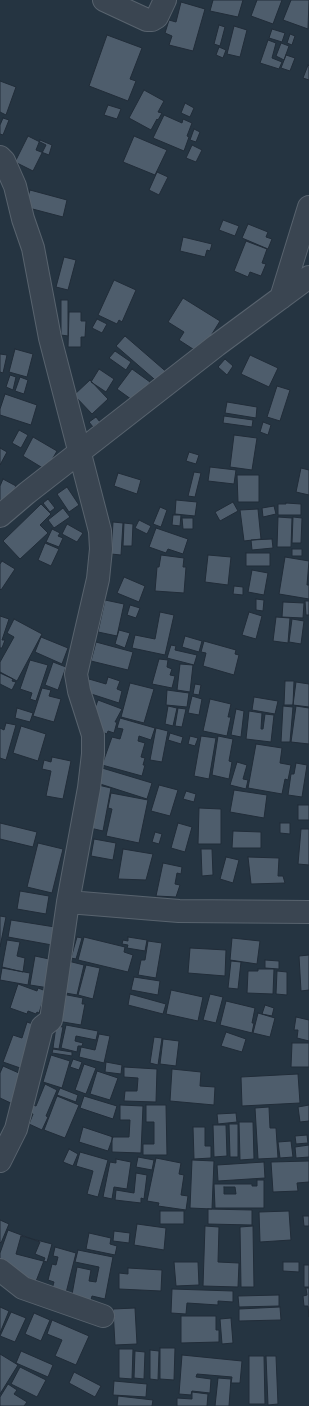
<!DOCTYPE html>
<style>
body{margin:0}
canvas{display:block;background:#253441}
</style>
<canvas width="309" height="1406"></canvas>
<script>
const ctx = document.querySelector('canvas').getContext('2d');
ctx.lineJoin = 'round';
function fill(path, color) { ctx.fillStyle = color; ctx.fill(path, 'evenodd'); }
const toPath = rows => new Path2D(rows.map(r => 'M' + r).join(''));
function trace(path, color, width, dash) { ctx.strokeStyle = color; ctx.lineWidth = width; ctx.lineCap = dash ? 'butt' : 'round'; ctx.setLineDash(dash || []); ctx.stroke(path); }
const building = toPath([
 [213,0,243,0,238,17,210,11,213,0],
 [257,0,282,0,273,24,251,16,257,0],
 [291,0,309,0,308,29,283,20,291,0],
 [181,2,205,9,193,51,169,45,172,36,165,33,169,20,176,22,181,2],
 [219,25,225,27,220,46,214,44,219,25],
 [234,26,247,30,240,57,227,54,234,26],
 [272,29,285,33,282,42,269,38,272,29],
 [290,34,295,36,292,45,287,43,290,34],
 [107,35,142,48,130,79,136,81,128,101,89,86,107,35],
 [268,40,276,43,272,58,282,62,279,69,260,63,268,40],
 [281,43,289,46,284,60,276,56,281,43],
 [219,47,226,50,223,58,216,55,219,47],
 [286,55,295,58,290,71,281,68,286,55],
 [308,65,309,66,309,80,303,78,308,65],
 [0,81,16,87,6,115,0,112,0,81],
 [144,90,164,101,158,112,162,113,158,120,157,119,151,130,129,118,144,90],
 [185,103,194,108,190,117,181,113,185,103],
 [108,105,121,109,117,119,104,115,108,105],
 [164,115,182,123,183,119,192,123,187,136,189,137,184,151,153,138,164,115],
 [3,118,9,120,3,135,0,134,0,125,3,118],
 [194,129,200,132,196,142,190,140,194,129],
 [28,136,46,145,33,171,15,162,28,136],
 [134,136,167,150,155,175,123,162,134,136],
 [40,140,52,145,49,155,36,150,40,140],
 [192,145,202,150,196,162,186,158,192,145],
 [157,172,168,177,159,195,149,190,157,172],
 [30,190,67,200,63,217,25,207,30,190],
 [223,220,239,226,235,236,219,230,223,220],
 [248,224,268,232,266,237,272,239,268,249,242,238,248,224],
 [183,237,212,244,210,251,207,250,205,257,180,251,183,237],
 [246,241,267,249,262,263,266,264,261,276,250,272,248,277,234,271,246,241],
 [64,257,76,260,68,290,56,287,64,257],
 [114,280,136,290,122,322,119,320,117,324,98,315,114,280],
 [183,298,220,321,204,347,200,344,196,351,179,340,184,332,168,322,183,298],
 [61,300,68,300,68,336,61,335,61,300],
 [69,312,81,312,81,321,86,321,85,337,81,337,81,347,68,347,69,312],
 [97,319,107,324,102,333,92,328,97,319],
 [125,336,170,375,161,385,116,346,125,336],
 [15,349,33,354,27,377,9,372,15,349],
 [115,351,131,362,126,370,109,358,115,351],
 [0,354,7,355,3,373,0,372,0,354],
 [250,355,278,368,269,387,241,374,250,355],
 [225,359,233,366,227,375,218,367,225,359],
 [99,369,114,379,106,392,91,382,99,369],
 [132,369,150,382,135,402,117,389,132,369],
 [10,375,16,377,13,390,6,387,10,375],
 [20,377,28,380,24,394,15,391,20,377],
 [90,380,108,399,92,414,74,395,90,380],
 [277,386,290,390,280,421,267,417,277,386],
 [5,394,37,405,31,425,0,415,0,409,5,394],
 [227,402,257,407,256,418,225,413,227,402],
 [224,416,253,420,252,427,223,423,224,416],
 [96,417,100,422,93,427,89,422,96,417],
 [263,422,271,425,268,435,260,432,263,422],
 [19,430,28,435,21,448,12,443,19,430],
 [234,435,257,438,252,470,230,467,234,435],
 [33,437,57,451,46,470,23,456,33,437],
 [0,448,7,452,0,465,0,448],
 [189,452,199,455,196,464,186,461,189,452],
 [210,467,236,470,234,484,208,481,210,467],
 [301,468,309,470,309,495,296,492,301,468],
 [194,472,201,473,195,497,188,496,194,472],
 [118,473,141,480,137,494,114,486,118,473],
 [237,475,259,475,259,502,238,502,237,475],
 [3,479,16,486,7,506,0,503,0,486,3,479],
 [67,487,79,505,69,512,57,494,67,487],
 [48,499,55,508,50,512,43,503,48,499],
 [176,500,197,502,195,516,175,514,176,500],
 [233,502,238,511,220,521,215,512,233,502],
 [286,503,301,504,301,515,278,515,278,504,286,504,286,503],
 [41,504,51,514,40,525,48,533,20,559,3,541,41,504],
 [274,506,276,514,263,517,262,508,274,506],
 [160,507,167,510,161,527,153,524,160,507],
 [63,508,70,517,54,528,48,520,63,508],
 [258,509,261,539,244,541,240,510,258,509],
 [173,515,181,515,180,526,172,525,173,515],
 [278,517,292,518,291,547,277,547,278,517],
 [293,517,302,518,301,543,292,543,293,517],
 [182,518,193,518,193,529,183,529,182,518],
 [139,520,151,526,147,534,135,528,139,520],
 [113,522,123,523,121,555,111,554,113,522],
 [124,523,133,524,132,546,123,546,124,523],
 [67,524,83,533,77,542,62,534,67,524],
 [156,528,188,539,183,554,168,549,166,553,149,547,156,528],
 [52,529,60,533,58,536,63,538,59,547,46,542,52,529],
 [272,539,273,548,252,550,251,540,272,539],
 [45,543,59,549,51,566,38,560,45,543],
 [292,549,302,549,302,556,292,556,292,549],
 [246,553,270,553,270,566,246,566,246,553],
 [161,555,184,558,183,567,186,567,184,593,155,591,157,567,159,567,161,555],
 [208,555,231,557,228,585,205,582,208,555],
 [285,557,309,561,307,585,309,585,309,599,279,594,285,557],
 [2,561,15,569,1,590,0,589,0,564,2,561],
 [252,570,268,573,264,595,248,592,252,570],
 [124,577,145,586,139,602,117,593,124,577],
 [234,586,243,587,243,595,233,594,234,586],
 [256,599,264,600,263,611,256,610,256,599],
 [105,600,124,604,117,636,98,632,105,600],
 [305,601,309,601,309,615,306,615,305,601],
 [283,602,304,603,303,618,282,617,283,602],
 [130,605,140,608,136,618,127,615,130,605],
 [160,612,174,615,165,655,132,648,135,635,155,639,160,612],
 [249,612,262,616,256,639,242,635,249,612],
 [0,616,9,619,2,640,5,640,2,648,0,648,0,616],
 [276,617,290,618,288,643,273,641,276,617],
 [14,619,42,634,17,681,0,672,0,662,14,637,7,633,14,619],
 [292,619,304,621,301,644,289,642,292,619],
 [119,630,130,633,125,648,115,644,119,630],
 [185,636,202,641,199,652,182,647,185,636],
 [41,637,68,648,62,664,35,652,41,637],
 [204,641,236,650,235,654,239,655,234,675,203,666,206,653,201,652,204,641],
 [96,642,133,652,128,670,91,661,96,642],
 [171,645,176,646,175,650,197,655,194,665,167,658,171,645],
 [159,659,168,660,167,667,172,669,170,675,175,676,172,688,152,684,159,659],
 [30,660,48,665,36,701,30,699,32,693,20,689,30,660],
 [53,662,66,667,58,690,45,685,53,662],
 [180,664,193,665,190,692,177,690,180,664],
 [0,673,13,679,12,681,16,682,12,690,0,684,0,673],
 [108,677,120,681,117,689,122,691,119,703,85,692,89,679,106,684,108,677],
 [285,681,294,681,293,705,284,705,285,681],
 [296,682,309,684,309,707,293,705,296,682],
 [130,683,154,689,144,723,121,717,130,683],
 [195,684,201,685,199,695,193,694,195,684],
 [42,688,51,690,49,696,61,699,54,722,33,716,42,688],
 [167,690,189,693,187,707,166,705,167,690],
 [192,696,202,699,199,715,188,713,192,696],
 [254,697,278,701,275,714,252,710,254,697],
 [210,699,231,704,228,717,231,717,227,736,203,731,210,699],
 [98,700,122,709,115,722,117,722,114,733,108,731,107,734,92,728,92,716,98,700],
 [168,706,177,708,173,726,165,724,168,706],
 [283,706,293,707,290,742,281,742,283,706],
 [296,706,309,708,309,744,291,742,296,706],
 [17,708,33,713,30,722,15,718,17,708],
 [178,708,186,709,182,727,175,726,178,708],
 [236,709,244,711,241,737,231,735,236,709],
 [249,711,262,713,261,729,263,729,265,714,274,715,271,742,246,739,249,711],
 [120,718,155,728,151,740,139,736,138,741,145,743,141,757,145,758,143,765,145,765,142,776,102,765,112,737,120,739,123,729,117,728,120,718],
 [6,723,16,725,6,760,0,758,0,728,4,730,6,723],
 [21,726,46,734,38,761,13,753,21,726],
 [156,728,168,731,162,762,150,760,156,728],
 [170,733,183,737,181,744,168,740,170,733],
 [190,736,198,738,195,746,188,744,190,736],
 [201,736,216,738,209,779,194,776,201,736],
 [218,736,233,739,229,761,232,762,229,779,212,775,218,736],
 [256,744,282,748,280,763,291,765,288,780,285,779,282,794,248,788,256,744],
 [52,757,71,761,63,799,46,796,51,771,42,769,44,760,51,762,52,757],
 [237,762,247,765,243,779,248,780,246,789,230,785,237,762],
 [296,763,307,765,302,797,288,795,291,774,294,774,296,763],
 [102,768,152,783,147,799,97,783,102,768],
 [98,785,111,788,103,831,90,828,98,785],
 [159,785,178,790,170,816,151,811,159,785],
 [234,790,267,795,264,818,230,812,234,790],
 [186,791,196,794,194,802,183,799,186,791],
 [111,793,148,800,139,843,106,836,112,809,108,808,111,793],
 [298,805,309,805,309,820,298,820,298,805],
 [199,808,221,809,221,844,198,844,199,808],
 [0,823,37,832,33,847,0,839,0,823],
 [178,823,192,827,185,852,171,848,178,823],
 [280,823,290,823,290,834,280,833,280,823],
 [301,829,309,829,309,865,298,864,301,829],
 [233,831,261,832,261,848,232,848,233,831],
 [155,832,162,834,159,844,152,842,155,832],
 [94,839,116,843,113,860,91,856,94,839],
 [38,843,63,849,52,893,27,887,38,843],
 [123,849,153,854,146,880,118,879,123,849],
 [201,849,212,849,213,875,202,876,201,849],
 [226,857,239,860,233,883,220,879,226,857],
 [248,857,279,858,278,876,283,876,285,883,251,884,248,857],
 [163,863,182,867,181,874,177,873,175,884,180,885,176,897,156,896,163,863],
 [20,891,49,896,46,914,17,909,20,891],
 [0,916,6,917,0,947,0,916],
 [11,920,55,927,52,945,8,937,11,920],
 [77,937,82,938,76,959,71,958,77,937],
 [84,937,125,947,124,952,133,955,128,972,78,960,84,937],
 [128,937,147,940,145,951,127,948,128,945,122,944,123,940,128,941,128,937],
 [232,938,260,941,257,964,230,960,232,938],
 [7,940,20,942,17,956,25,958,23,972,2,967,7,940],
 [148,941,162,943,156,978,138,975,141,960,145,960,148,941],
 [190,948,226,950,225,976,188,973,190,948],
 [309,955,309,990,301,991,299,956,309,955],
 [35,956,54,960,49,988,30,985,35,956],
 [265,960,279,961,279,969,265,968,265,960],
 [68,961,84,965,77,995,60,992,68,961],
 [231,961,241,962,238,989,228,988,231,961],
 [86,965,100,968,93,999,78,995,86,965],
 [2,968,30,973,28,985,0,980,2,968],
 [258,969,274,969,273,994,247,993,248,971,258,971,258,969],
 [277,971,287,972,287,995,276,994,277,971],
 [134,977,160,981,158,995,131,990,134,977],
 [18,984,37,991,38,988,46,991,39,1013,37,1012,36,1014,28,1011,27,1014,10,1008,18,984],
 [171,990,203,997,198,1021,166,1014,171,990],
 [62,994,83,998,82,1004,85,1004,81,1025,57,1021,62,994],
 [130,994,166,1004,163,1014,128,1005,130,994],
 [210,994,223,997,216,1023,203,1020,210,994],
 [226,1001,255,1008,252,1023,254,1023,252,1033,220,1025,226,1001],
 [265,1005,274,1008,272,1016,262,1014,265,1005],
 [258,1013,275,1018,270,1037,253,1033,258,1013],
 [296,1017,309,1020,309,1041,297,1038,298,1030,294,1030,296,1017],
 [27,1022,38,1026,26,1070,3,1062,13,1035,22,1038,27,1022],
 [66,1025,98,1031,96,1040,76,1036,75,1041,83,1043,82,1046,78,1046,77,1052,61,1048,66,1025],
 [56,1026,63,1027,59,1049,53,1048,56,1026],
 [226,1032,246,1039,242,1052,221,1046,226,1032],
 [99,1034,110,1036,104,1063,79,1057,81,1047,95,1050,99,1034],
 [154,1037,162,1038,158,1065,150,1063,154,1037],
 [163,1039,179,1041,176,1066,160,1064,163,1039],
 [292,1043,309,1043,309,1067,291,1067,292,1043],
 [53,1049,72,1052,72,1056,52,1053,53,1049],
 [51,1055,70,1061,62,1088,43,1082,51,1055],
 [73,1059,82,1062,79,1070,70,1067,73,1059],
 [106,1062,122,1065,121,1074,105,1072,106,1062],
 [84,1064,96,1068,86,1094,75,1090,84,1064],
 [3,1066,28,1077,15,1105,0,1098,0,1073,3,1066],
 [124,1067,157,1069,156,1102,124,1101,125,1091,137,1091,138,1078,124,1077,124,1067],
 [172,1069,201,1072,200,1086,215,1087,214,1105,170,1101,172,1069],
 [97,1071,118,1078,110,1100,90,1094,97,1071],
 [298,1074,300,1103,242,1106,241,1077,298,1074],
 [45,1084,57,1090,46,1116,48,1117,42,1130,29,1124,33,1114,29,1112,33,1105,36,1106,45,1084],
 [60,1088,78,1095,76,1102,57,1095,60,1088],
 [57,1096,79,1105,65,1138,44,1130,57,1096],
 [84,1096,117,1106,113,1119,80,1108,84,1096],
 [120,1105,143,1106,141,1153,112,1152,112,1137,129,1137,130,1120,120,1120,120,1105],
 [146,1105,166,1105,167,1155,143,1155,143,1144,154,1144,154,1122,146,1122,146,1105],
 [309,1105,309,1121,300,1122,298,1107,309,1105],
 [269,1107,270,1128,276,1128,278,1158,258,1159,255,1108,269,1107],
 [236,1113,237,1122,218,1124,217,1114,236,1113],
 [239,1122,253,1122,254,1159,240,1160,239,1122],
 [229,1124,238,1124,238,1157,230,1157,229,1124],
 [213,1125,226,1125,227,1156,214,1157,213,1125],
 [83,1127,113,1137,108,1151,79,1142,83,1127],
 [193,1127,205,1127,205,1146,211,1146,211,1158,194,1159,193,1127],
 [307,1135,308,1143,296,1144,295,1136,307,1135],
 [291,1141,293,1157,280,1158,278,1142,291,1141],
 [309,1145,309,1157,296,1158,295,1147,309,1145],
 [69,1149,78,1154,73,1166,63,1162,69,1149],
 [80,1152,108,1160,98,1197,87,1194,93,1171,76,1166,80,1152],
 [138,1157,154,1160,152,1170,136,1167,138,1157],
 [156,1158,181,1163,179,1174,184,1175,181,1195,188,1196,186,1210,158,1206,159,1203,147,1201,156,1158],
 [116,1159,131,1162,127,1189,114,1187,112,1199,103,1197,110,1162,116,1163,116,1159],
 [192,1160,214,1161,212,1209,190,1208,192,1160],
 [309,1161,309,1182,297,1183,298,1191,273,1192,271,1162,309,1161],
 [264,1162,265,1178,218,1181,217,1165,264,1162],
 [136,1173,147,1175,144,1199,141,1198,141,1203,115,1200,116,1190,134,1193,136,1173],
 [257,1180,264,1180,264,1208,215,1208,214,1184,252,1184,252,1186,257,1186,257,1180],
 [224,1187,235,1187,236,1194,224,1194,224,1187],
 [208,1209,252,1210,252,1225,208,1224,208,1209],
 [160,1211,184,1211,184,1224,160,1224,160,1211],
 [289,1211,291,1240,260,1242,259,1212,289,1211],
 [303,1216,309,1216,309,1226,304,1226,303,1216],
 [0,1220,9,1224,1,1243,0,1242,0,1220],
 [137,1224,166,1228,164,1250,134,1245,137,1224],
 [205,1226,219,1227,218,1262,239,1263,238,1287,203,1286,205,1226],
 [253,1226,254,1287,241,1287,240,1227,253,1226],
 [8,1230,40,1242,35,1254,45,1258,35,1284,0,1271,0,1253,8,1230],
 [114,1231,130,1233,129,1243,113,1241,114,1231],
 [89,1233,111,1238,110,1244,117,1246,115,1255,86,1249,89,1233],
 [21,1236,52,1244,47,1262,16,1254,21,1236],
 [55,1247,76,1253,66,1293,52,1289,54,1282,48,1280,52,1264,56,1265,58,1257,53,1256,55,1247],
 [78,1250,113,1257,105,1299,92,1296,90,1304,71,1300,77,1267,91,1270,89,1281,96,1282,99,1267,75,1262,78,1250],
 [174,1262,198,1262,199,1285,176,1286,174,1262],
 [283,1262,299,1262,299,1272,283,1271,283,1262],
 [304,1265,309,1265,309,1287,304,1287,304,1265],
 [128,1268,162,1270,161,1291,119,1289,119,1273,128,1274,128,1268],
 [306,1288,309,1288,309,1317,308,1306,304,1306,303,1296,307,1295,306,1288],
 [172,1289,233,1291,233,1302,218,1301,218,1305,187,1303,186,1314,171,1313,172,1289],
 [279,1295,279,1306,239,1307,238,1296,279,1295],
 [0,1307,9,1311,0,1333,0,1307],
 [280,1307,281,1320,239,1321,239,1309,280,1307],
 [135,1308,137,1344,115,1345,113,1309,135,1308],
 [11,1312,26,1318,15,1342,0,1336,11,1312],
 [34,1313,50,1320,41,1341,25,1334,34,1313],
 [181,1316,216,1316,216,1330,219,1330,219,1342,181,1343,181,1316],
 [231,1318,233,1343,222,1344,220,1319,231,1318],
 [52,1320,89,1336,76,1365,55,1356,62,1340,47,1334,52,1320],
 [160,1348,175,1348,174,1380,160,1379,160,1348],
 [119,1349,133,1349,132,1379,119,1378,119,1349],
 [150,1350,159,1351,158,1380,150,1379,150,1350],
 [21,1351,53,1365,48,1377,16,1363,21,1351],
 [135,1351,145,1352,144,1379,134,1378,135,1351],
 [0,1354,18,1365,0,1394,0,1354],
 [182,1355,242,1361,240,1383,231,1383,232,1377,197,1374,196,1377,211,1379,210,1393,192,1391,191,1395,179,1394,182,1355],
 [249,1356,264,1356,265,1404,249,1404,249,1356],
 [266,1356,276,1356,278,1404,268,1405,266,1356],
 [20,1367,46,1380,37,1397,11,1384,20,1367],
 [74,1372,101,1386,95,1397,69,1383,74,1372],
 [218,1378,231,1379,229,1406,215,1406,218,1378],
 [114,1381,147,1384,146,1397,113,1395,114,1381],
 [8,1384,17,1390,14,1394,27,1402,24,1406,0,1406,0,1397,8,1384],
 [192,1392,208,1394,207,1406,177,1406,177,1398,192,1399,192,1392],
 [118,1396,153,1400,152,1406,117,1406,118,1396]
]);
fill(building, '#4e5d6c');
trace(building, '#212c38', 1);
const minor = toPath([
 [104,0,147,20,152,20,157,17,165,0],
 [0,157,4,161,15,186,23,219,33,248,50,338,100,531,101,549,98,579,76,674,79,691,93,735,93,754,89,788,68,902,51,1020,42,1027,16,1129,0,1161],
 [281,298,309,207],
 [0,516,27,493,217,345,309,277],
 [68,902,179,911,309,912],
 [0,1270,23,1288,103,1316]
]);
trace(minor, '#58636e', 24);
trace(minor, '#3a4551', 22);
</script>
